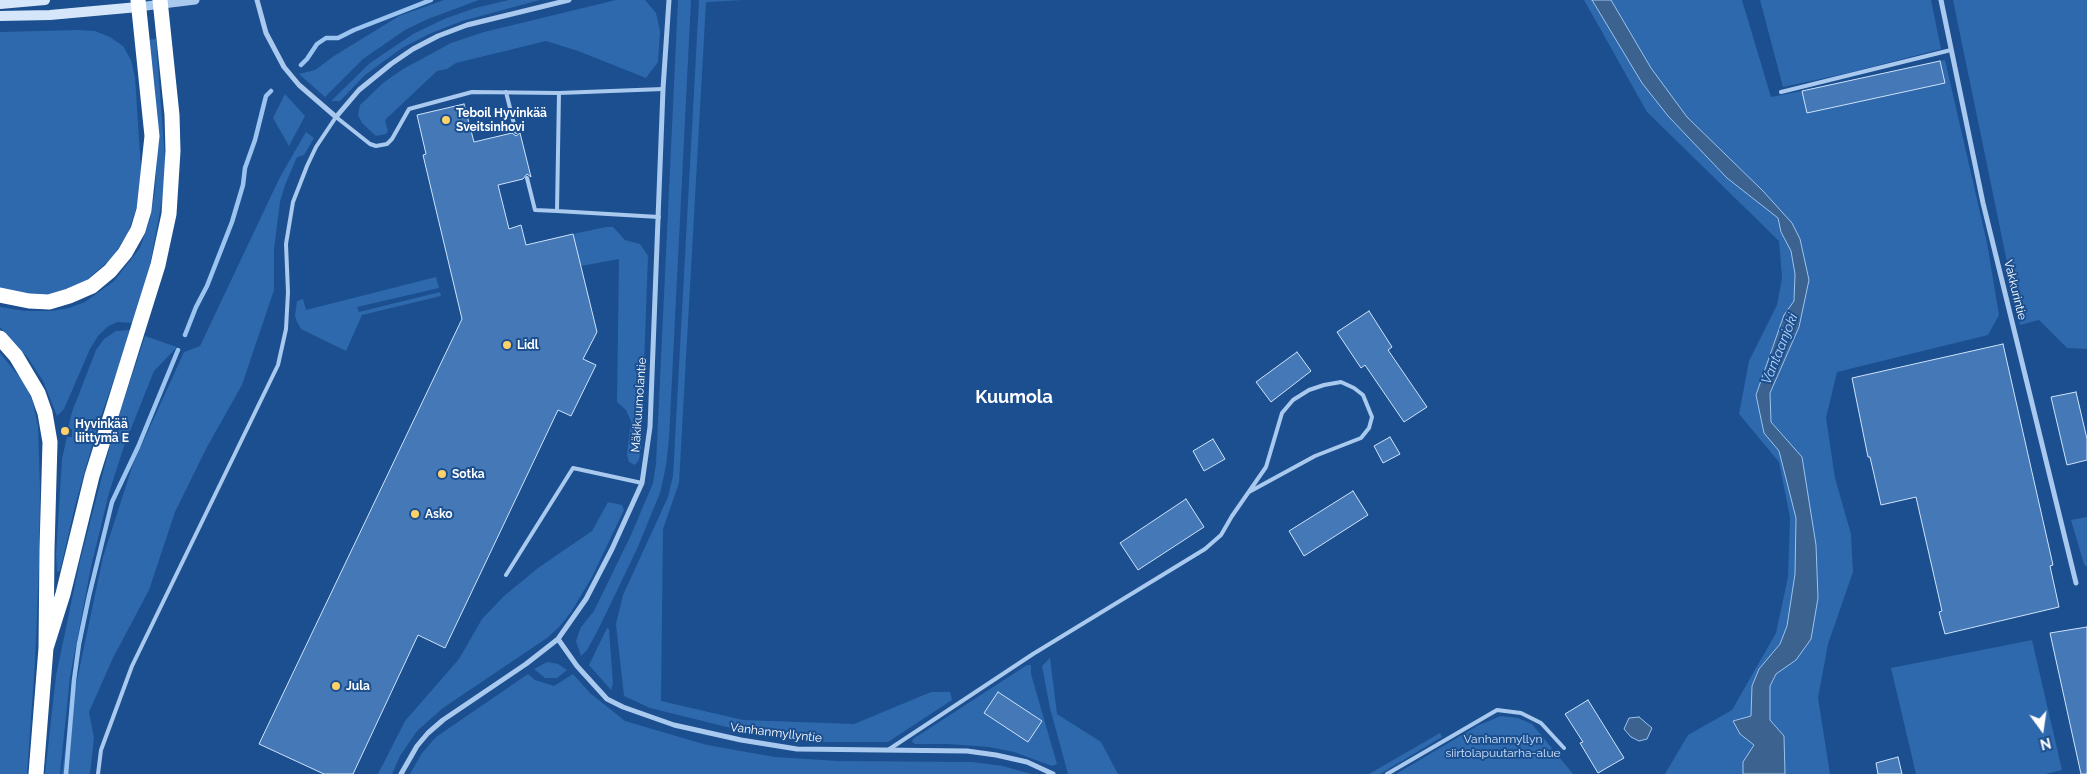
<!DOCTYPE html>
<meta charset="utf-8">
<style>
body{margin:0}
#map{position:relative;width:2087px;height:774px;overflow:hidden;background:#1b4f8f;font-family:Raleway,sans-serif}
canvas{display:block}
.north{position:absolute;left:2017px;top:704px;width:50px;height:50px;-webkit-text-stroke:4px #1b4f8f;paint-order:stroke;rotate:166deg;font-size:14px;font-weight:700;line-height:20px;text-align:center;color:#fff}
.north::after{content:'';display:block;margin:auto;width:18px;height:22px;background:#fff;clip-path:polygon(50% 0,100% 100%,50% 72%,0 100%)}
</style>
<div id="map">
<canvas width="2087" height="774"></canvas>
<div class="north">N</div>
</div>
<script>
const ctx = document.querySelector('canvas').getContext('2d');
ctx.lineJoin = 'round';
function fill(path, color) { ctx.fillStyle = color; ctx.fill(path, 'evenodd'); }
const toPath = rows => new Path2D(rows.map(r => 'M' + r).join(''));
function trace(path, color, width, dash) { ctx.strokeStyle = color; ctx.lineWidth = width; ctx.lineCap = dash ? 'butt' : 'round'; ctx.setLineDash(dash || []); ctx.stroke(path); }
function write(font, color, halo, rows, align = 'center') {
  ctx.font = font + ' Raleway,sans-serif'; ctx.lineWidth = 4; ctx.setLineDash([]); ctx.textBaseline = 'middle'; ctx.strokeStyle = halo; ctx.fillStyle = color; for (const [text, x, y, turn = 0] of rows) {
    ctx.save(); ctx.translate(x, y); ctx.rotate((+turn || 0) * Math.PI / 180); ctx.textAlign = isNaN(turn) ? turn : align; if (halo) ctx.strokeText(text, 0, 0); ctx.fillText(text, 0, 0); ctx.restore();
  }
}
fill(toPath([
 [444,0,479,0,428,19,405,30,363,59,325,97,299,74,315,70,334,56,399,16],
 [509,0,540,0,462,21,429,34,402,48,365,75,340,101,331,101,370,63,413,34,444,19,475,8],
 [616,0,645,0,656,13,660,31,658,62,646,78,578,51,546,41,456,63,447,69,437,71,385,120,388,131,386,134,376,136,362,123,358,115,360,105,383,83,403,69,451,43,484,32],
 [678,0,691,0,669,438,666,466,660,493,637,549,598,630,587,650,581,656,576,641,581,627,594,611,631,535,653,483,656,464],
 [699,0,744,0,706,2,679,483,663,529,661,701,743,720,854,724,931,692,950,692,952,700,888,742,827,742,782,737,727,727,650,708,624,696,616,624,623,595,668,497,673,476],
 [1584,0,1592,0,1642,83,1668,116,1727,178,1778,218,1781,232,1791,251,1795,274,1794,301,1784,315,1756,395,1764,433,1779,451,1796,518,1795,574,1787,626,1780,644,1759,669,1752,686,1751,716,1740,734,1755,745,1743,762,1743,774,1665,774,1688,735,1732,710,1776,633,1788,577,1790,517,1779,462,1739,414,1749,361,1777,305,1782,278,1779,241,1647,112],
 [1611,0,1742,0,1771,97,1802,91,1808,113,1945,83,1940,61,1945,60,1987,243,1999,315,1988,335,1837,372,1826,418,1835,478,1851,534,1853,572,1828,644,1818,698,1830,774,1785,774,1784,736,1770,720,1770,686,1776,674,1796,660,1818,598,1816,545,1802,457,1771,422,1770,393,1799,327,1800,240,1763,191,1687,117,1651,68],
 [1760,0,1931,0,1941,49,1848,73,1783,87],
 [1953,0,2087,0,2087,349,2067,348,2039,320,2020,325],
 [78,30,95,31,110,37,123,46,131,60,135,77,141,170,137,206,128,233,112,258,81,285,47,297,0,290,0,32],
 [156,39,165,159,164,190,149,270,133,323,117,322,107,327,98,336,90,349,64,409,57,416,43,381,28,358,0,327,0,307,25,311,51,311,69,308,85,302,114,281,140,248,150,219,155,190,157,159,156,133,146,40],
 [285,94,305,116,289,146,273,118],
 [306,132,314,138,304,155,297,157,285,185,280,202,274,249,274,290,242,385,207,447,175,512,149,590,113,658,89,712,94,738,90,774,62,774,69,718,103,557,133,464,184,352,200,346,280,177],
 [606,227,613,227,625,240,640,244,648,256,641,448,639,460,635,465,629,462,627,455,631,421,626,410,617,402,619,259,581,266,573,234],
 [436,277,439,288,357,307,359,312,440,292,441,296,362,315,346,351,301,329,297,322,295,316,297,301,303,299,306,310],
 [131,330,98,425,76,502,60,571,57,572,56,555,62,459,67,437,72,437,72,429,68,429,72,412,96,350,104,339,116,331],
 [145,336,177,347,154,371,124,446,109,493,91,567,70,677,60,774,45,774,56,676,79,565,114,430],
 [0,353,26,385,33,403,38,426,40,490,39,567,35,662,27,774,0,774],
 [608,502,622,505,624,510,592,577,571,612,560,626,547,638,443,708,417,731,400,756,392,774,378,774,405,721,459,659,482,619,504,596,538,568,592,531],
 [2087,517,2087,567,2084,564,2071,520],
 [607,628,609,629,613,684,611,690,589,665],
 [2032,640,2062,770,2045,774,1916,774,1891,668],
 [1050,658,1057,714,1101,742,1118,774,1068,774,1050,708,1042,666],
 [547,662,558,664,567,670,557,678,545,678,534,669],
 [1027,665,1031,665,1031,674,1057,764,1052,766,1014,752,989,747,948,744,915,744,912,742,913,739],
 [528,674,535,680,554,686,573,674,590,693,625,721,707,745,775,757,838,761,972,762,1003,766,1031,774,410,774,422,753,436,737],
 [1501,716,1518,718,1532,724,1573,774,1396,774,1479,725],
 [1440,733,1442,737,1380,774,1369,774]
]), '#2e69ad');
const water = toPath([
 [1592,0,1611,0,1651,68,1687,117,1763,191,1792,223,1800,239,1809,280,1799,327,1770,393,1771,422,1802,457,1816,545,1818,598,1811,639,1796,660,1776,674,1770,686,1770,720,1784,736,1785,774,1743,774,1743,762,1754,745,1740,734,1733,721,1751,716,1752,686,1759,669,1780,644,1787,626,1795,574,1796,518,1779,451,1764,433,1756,395,1784,315,1794,301,1795,274,1791,251,1781,232,1778,218,1727,178,1668,116,1642,83,1592,0],
 [1639,717,1652,728,1647,739,1639,741,1631,737,1624,729,1629,718,1639,717]
]);
fill(water, '#3c6290');
trace(water, '#9cc4f0', 1);
trace(toPath([
 [301,65,307,59,317,44,326,38,338,38,354,30,431,0],
 [185,335,196,307,207,286,232,222,243,185,245,168,255,140,266,96,271,91],
 [66,774,74,680,79,644,89,596,112,502,138,447,178,350]
]), '#9cc4f0', 4.5);
const building = toPath([
 [1940,61,1945,83,1807,113,1802,91,1940,61],
 [464,104,474,142,512,133,516,136,520,133,531,177,527,174,523,179,498,185,509,229,521,225,526,245,573,234,597,332,583,359,596,365,571,416,558,410,445,648,418,635,353,774,324,774,259,744,462,319,423,155,426,154,417,115,464,104],
 [1369,311,1392,347,1388,350,1427,407,1404,422,1365,365,1361,368,1337,332,1369,311],
 [2003,344,2053,565,2050,566,2059,607,1945,634,1939,612,1942,611,1916,497,1881,505,1870,457,1868,457,1852,378,2003,344],
 [1297,352,1311,371,1271,402,1256,382,1297,352],
 [2076,392,2087,439,2087,460,2067,465,2051,397,2076,392],
 [1390,437,1400,454,1383,463,1374,446,1390,437],
 [1213,439,1225,459,1204,471,1193,451,1213,439],
 [1353,491,1368,515,1304,556,1289,531,1353,491],
 [1186,499,1204,527,1138,570,1120,543,1186,499],
 [2087,627,2087,774,2081,774,2050,633,2087,627],
 [998,692,1042,721,1028,742,984,713,998,692],
 [1588,700,1624,758,1598,773,1580,743,1583,742,1565,714,1588,700],
 [1898,757,1902,774,1878,774,1876,763,1898,757]
]);
fill(building, '#4478b7');
trace(building, '#cfe3fa', 1);
trace(toPath([
 [506,92,516,132],
 [1781,92,1951,50],
 [559,93,557,211,659,217],
 [527,178,535,210,557,211],
 [506,575,573,468,642,483],
 [888,750,1033,654,1205,549,1221,535,1232,516,1266,467,1282,413,1293,400,1309,390,1324,385,1341,382,1354,388,1363,395,1372,417,1369,428,1361,438,1315,456,1249,492],
 [98,774,101,750,132,666,278,365,286,329,288,292,286,244,293,202,307,166,316,147,336,117,370,144,376,146,387,144,392,139,409,109,472,92,559,93,663,89],
 [1387,774,1497,710,1521,713,1541,723,1564,748]
]), '#a9c9ee', 4);
trace(toPath([
 [257,0,266,33,284,67,299,85,336,117,359,90,391,64,413,49,438,36,467,25,569,0],
 [1941,0,1983,203,2076,583],
 [558,639,577,666,607,699,623,707,674,725,741,740,797,749,967,751,996,755,1027,762,1053,774],
 [401,774,417,746,428,733,443,720,526,664,558,639,586,599,612,549,642,483,650,427,663,89,669,0]
]), '#a9c9ee', 5);
trace(toPath([
 [138,7,195,0]
]), '#a9c9ee', 9);
trace(toPath([
 [0,4,45,0],
 [0,16,50,15,138,7]
]), '#d6e6fa', 10);
trace(toPath([
 [0,295,29,301,49,302,69,296,92,286,110,271,125,253,138,230,144,210,152,136,138,0],
 [0,338,16,356,38,393,45,413,50,442,47,549,46,648,36,774],
 [46,648,63,594,92,476,158,265,169,214,173,151,172,115,160,0]
]), '#fff', 15);
for (const [x, y, r, color] of [
 [446,120,5,"#ffd166"],
 [507,345,5,"#ffd166"],
 [65,431,5,"#ffd166"],
 [442,474,5,"#ffd166"],
 [415,514,5,"#ffd166"],
 [336,686,5,"#ffd166"]
]) { const dot = new Path2D(); dot.arc(x, y, r, 0, 2 * Math.PI); ctx.fillStyle = color; ctx.fill(dot); trace(dot, '#1b4f8f', 2); }
write('bold 12px', '#fff', '#1b4f8f', [
 ["Teboil Hyvinkää",456,113],
 ["Sveitsinhovi",456,127],
 ["Lidl",517,345],
 ["Hyvinkää",75,424],
 ["liittymä E",75,438],
 ["Sotka",452,474],
 ["Asko",425,514],
 ["Jula",346,686]
], 'left');
write('12px', '#fff', '#1b4f8f', [
 ["Vakkurintie",2015,290,76],
 ["Mäkikuumolantie",639,405,-86],
 ["Vanhanmyllyntie",776,733,7]
]);
write('12px', '#cfe3fa', '#1b4f8f', [
 ["Vanhanmyllyn",1503,739],
 ["siirtolapuutarha-alue",1503,753]
]);
write('italic 14px', '#b5d3f5', '#1b4f8f', [
 ["Vantaanjoki",1780,349,-68]
]);
write('bold 18px', '#fff', '#1b4f8f', [
 ["Kuumola",1014,398]
]);
</script>
